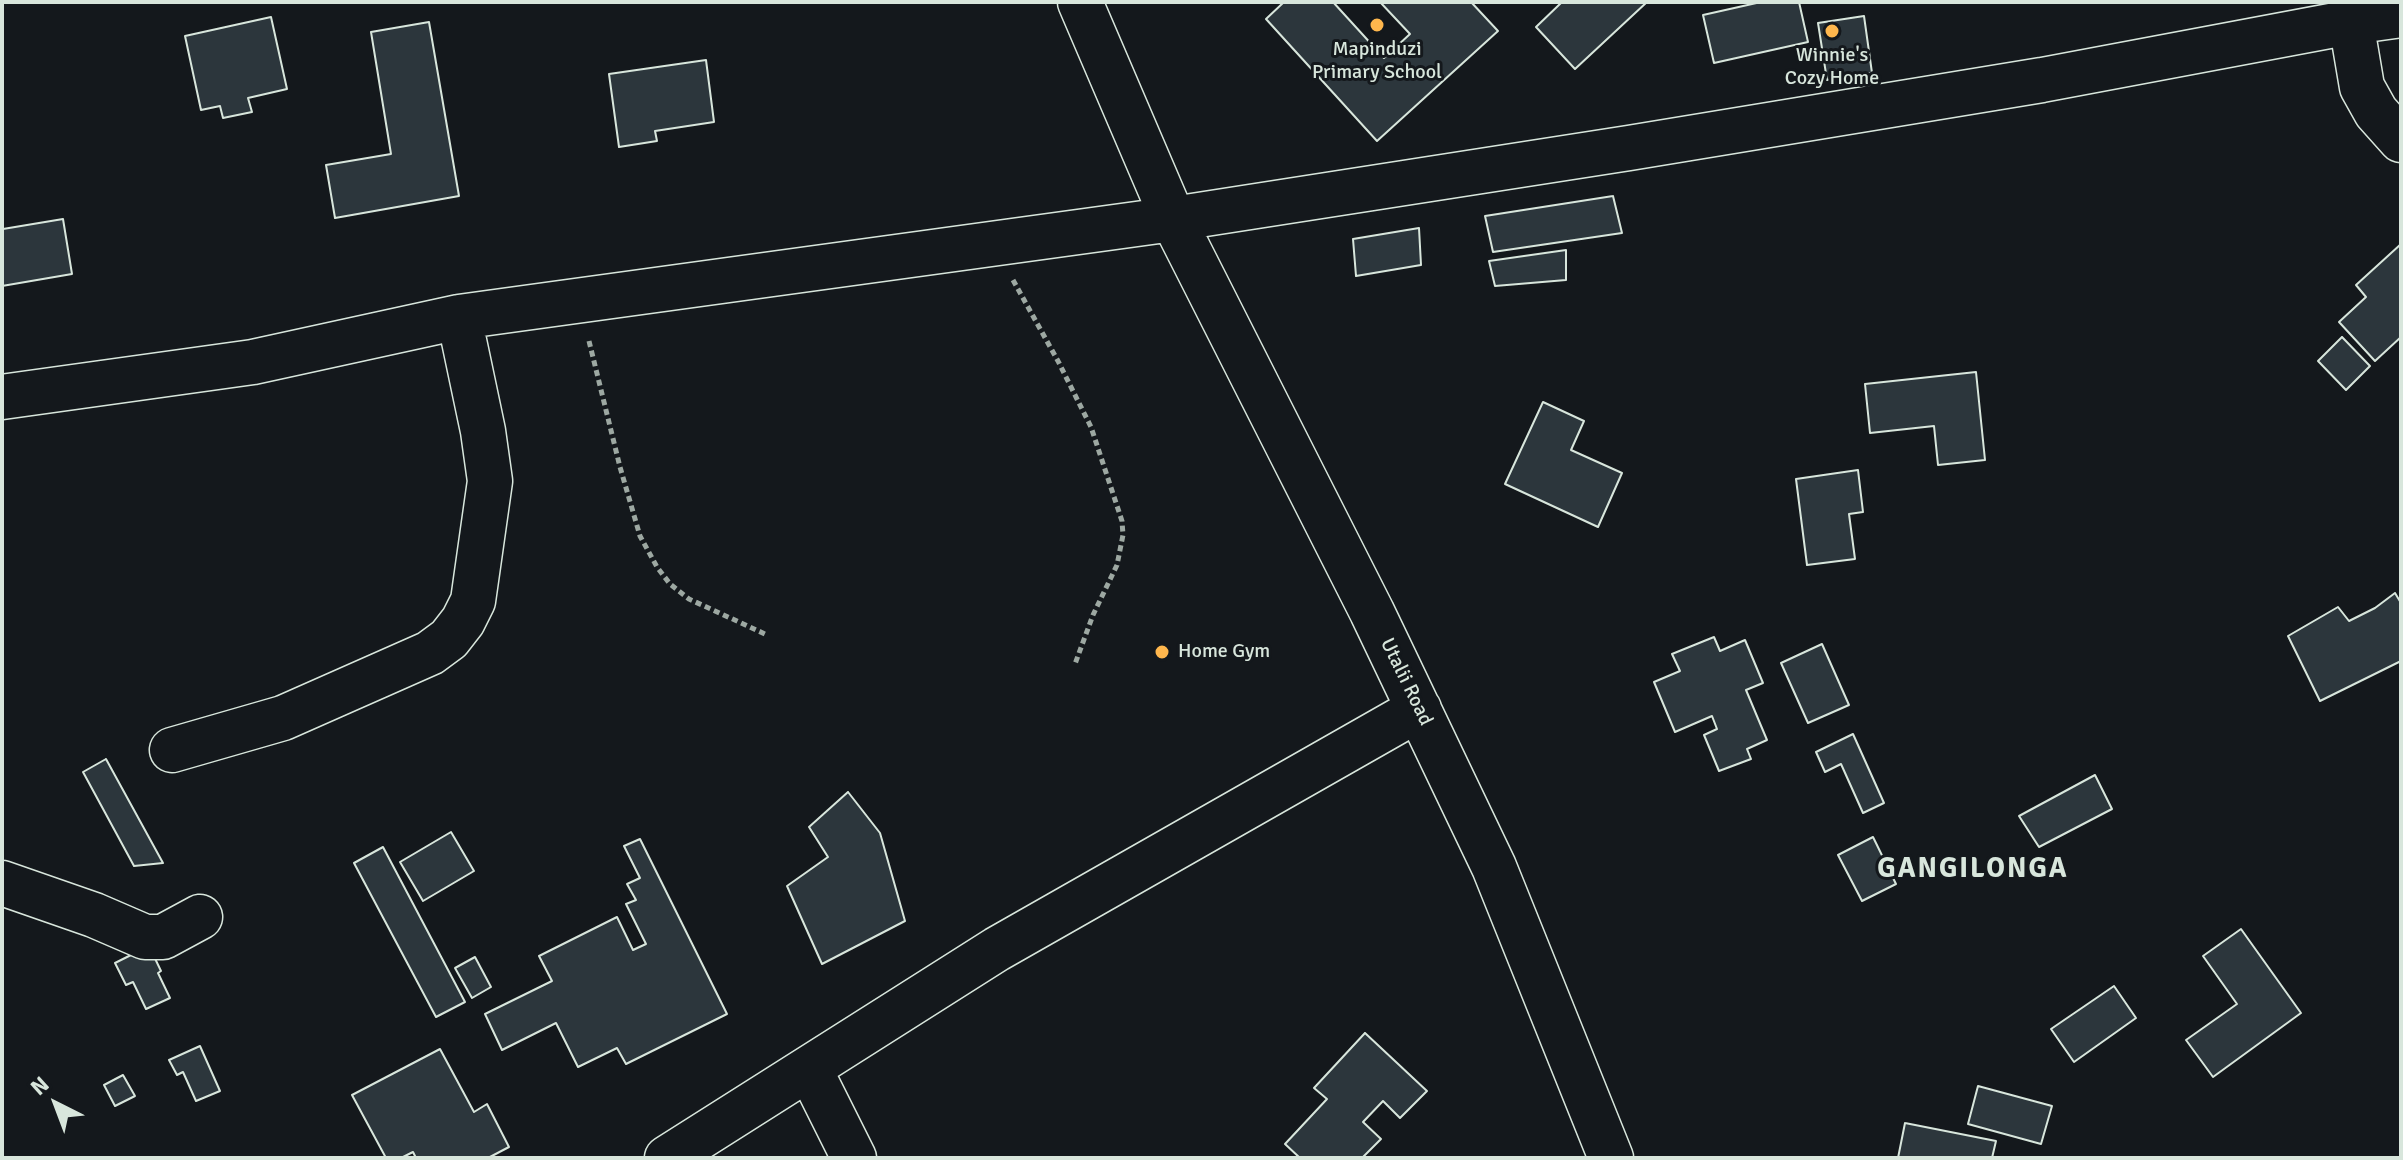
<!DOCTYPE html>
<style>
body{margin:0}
#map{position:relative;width:2403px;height:1160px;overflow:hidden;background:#14181c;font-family:Signika,sans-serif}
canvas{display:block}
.frame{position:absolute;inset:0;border:4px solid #d8e6dc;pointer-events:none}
.north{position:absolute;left:16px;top:1064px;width:80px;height:80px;-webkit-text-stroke:6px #14181c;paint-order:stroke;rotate:318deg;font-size:22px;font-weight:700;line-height:32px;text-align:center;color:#d8e6dc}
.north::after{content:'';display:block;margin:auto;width:28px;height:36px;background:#d8e6dc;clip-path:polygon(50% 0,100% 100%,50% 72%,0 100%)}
</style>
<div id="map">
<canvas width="2403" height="1160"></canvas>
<div class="frame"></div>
<div class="north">N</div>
</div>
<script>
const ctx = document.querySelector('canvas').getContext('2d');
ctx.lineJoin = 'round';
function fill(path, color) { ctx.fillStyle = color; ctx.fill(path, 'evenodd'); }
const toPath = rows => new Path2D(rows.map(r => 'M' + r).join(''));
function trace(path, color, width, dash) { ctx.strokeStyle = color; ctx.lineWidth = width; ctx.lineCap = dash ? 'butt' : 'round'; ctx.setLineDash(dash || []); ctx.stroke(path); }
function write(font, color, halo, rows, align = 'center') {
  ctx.font = font + ' Signika,sans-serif'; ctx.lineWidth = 6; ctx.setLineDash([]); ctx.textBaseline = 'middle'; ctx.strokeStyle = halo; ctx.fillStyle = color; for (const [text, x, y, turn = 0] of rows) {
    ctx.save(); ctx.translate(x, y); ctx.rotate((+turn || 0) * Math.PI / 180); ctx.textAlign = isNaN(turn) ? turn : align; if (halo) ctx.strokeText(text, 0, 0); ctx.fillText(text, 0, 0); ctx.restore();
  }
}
const building = toPath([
 [1284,2,1333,2,1384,58,1410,34,1380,2,1471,2,1498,31,1377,141,1266,19,1284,2],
 [1562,2,1647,2,1575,69,1536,27,1562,2],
 [1761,2,1799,2,1808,42,1714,63,1703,15,1761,2],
 [1864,16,1872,73,1827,80,1818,23,1864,16],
 [271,17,287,89,248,98,252,112,223,118,220,106,201,110,185,36,271,17],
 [429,22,459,196,335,218,326,165,391,154,371,32,429,22],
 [706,60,714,122,655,131,657,141,619,147,609,74,706,60],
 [1613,196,1622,233,1493,252,1485,216,1613,196],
 [63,219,72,274,2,286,2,222,3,229,63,219],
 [1419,228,1421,265,1356,276,1353,239,1419,228],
 [2401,244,2401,337,2375,361,2339,322,2366,297,2356,285,2401,244],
 [1566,250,1566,280,1495,286,1489,261,1566,250],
 [2342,337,2370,366,2346,390,2318,361,2342,337],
 [1976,372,1985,460,1938,465,1934,426,1870,433,1865,384,1976,372],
 [1543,402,1584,421,1571,450,1622,473,1598,527,1505,484,1543,402],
 [1858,470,1863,512,1849,514,1855,559,1807,565,1796,479,1858,470],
 [2395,593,2401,603,2401,661,2320,701,2288,636,2338,607,2349,621,2375,608,2395,593],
 [1714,637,1720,651,1745,640,1763,683,1746,690,1767,740,1747,749,1751,759,1719,771,1704,735,1717,729,1712,716,1675,732,1654,682,1680,671,1672,654,1714,637],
 [1822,644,1849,705,1808,723,1781,663,1822,644],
 [1853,734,1884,803,1863,813,1841,764,1825,772,1816,752,1853,734],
 [106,759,163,863,134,866,83,772,106,759],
 [2095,775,2112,809,2039,847,2019,816,2095,775],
 [848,792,880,833,905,921,822,964,787,886,828,857,809,827,848,792],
 [451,832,474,871,423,901,400,862,451,832],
 [1873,837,1896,884,1862,901,1838,855,1873,837],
 [640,839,727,1014,626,1064,617,1048,578,1067,556,1023,502,1050,485,1014,552,981,539,956,617,917,633,950,646,944,626,904,636,900,627,884,640,878,624,846,640,839],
 [383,847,465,1002,436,1017,354,863,383,847],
 [2241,929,2301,1013,2213,1077,2186,1040,2237,1004,2203,956,2241,929],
 [149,946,161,971,158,973,170,998,146,1009,133,982,126,985,115,963,149,946],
 [475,957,491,987,472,998,455,968,475,957],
 [2114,986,2136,1018,2074,1062,2051,1029,2114,986],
 [1365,1033,1427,1091,1400,1118,1383,1101,1363,1122,1381,1139,1362,1158,1300,1158,1285,1144,1327,1099,1314,1088,1365,1033],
 [200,1046,220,1091,196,1101,183,1072,177,1075,169,1060,200,1046],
 [440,1049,474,1112,487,1104,509,1147,488,1158,416,1158,413,1152,401,1158,386,1158,352,1095,440,1049],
 [123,1075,135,1096,115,1106,104,1085,123,1075],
 [1978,1086,2052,1106,2041,1144,1968,1124,1978,1086],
 [1905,1123,1996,1141,1992,1158,1898,1158,1905,1123]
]);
fill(building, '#2c363c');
trace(building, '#d8e6dc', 2);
const minor = toPath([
 [1080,2,1173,219,1372,612,1494,867,1611,1158],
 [2354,2,2351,22,2362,87,2376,112,2401,140],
 [2,397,253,362,459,317,1173,219,1629,148,2042,80,2351,22,2401,15],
 [172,750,283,718,430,653,449,639,463,621,473,601,490,481,483,431,459,317],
 [2,883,94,915,145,937,163,937,200,917],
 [810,1070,854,1158],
 [667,1158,997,949,1419,709]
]);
trace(minor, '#d8e6dc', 47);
trace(toPath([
 [1013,280,1058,361,1091,427,1122,521,1123,535,1117,565,1093,615,1075,664],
 [589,341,620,467,640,536,657,567,670,584,689,599,765,634]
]), '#9da8a2', 5, [6, 4]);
trace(minor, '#14181c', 44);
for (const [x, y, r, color] of [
 [1377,25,8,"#ffb74d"],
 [1832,31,8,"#ffb74d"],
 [1162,652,8,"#ffb74d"]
]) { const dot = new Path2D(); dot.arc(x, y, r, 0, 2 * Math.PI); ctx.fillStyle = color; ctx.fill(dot); trace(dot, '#14181c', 3); }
write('20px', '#d8e6dc', '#14181c', [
 ["Mapinduzi",1377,50],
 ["Primary School",1377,73],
 ["Winnie's",1832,56],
 ["Cozy Home",1832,79],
 ["Home Gym",1178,652,"left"]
]);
write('20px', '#d8e6dc', '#14181c', [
 ["Utalii Road",1406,682,64]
]);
ctx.letterSpacing = '2px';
write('bold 28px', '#d8e6dc', '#14181c', [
 ["GANGILONGA",1973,870]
]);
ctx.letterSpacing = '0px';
</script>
